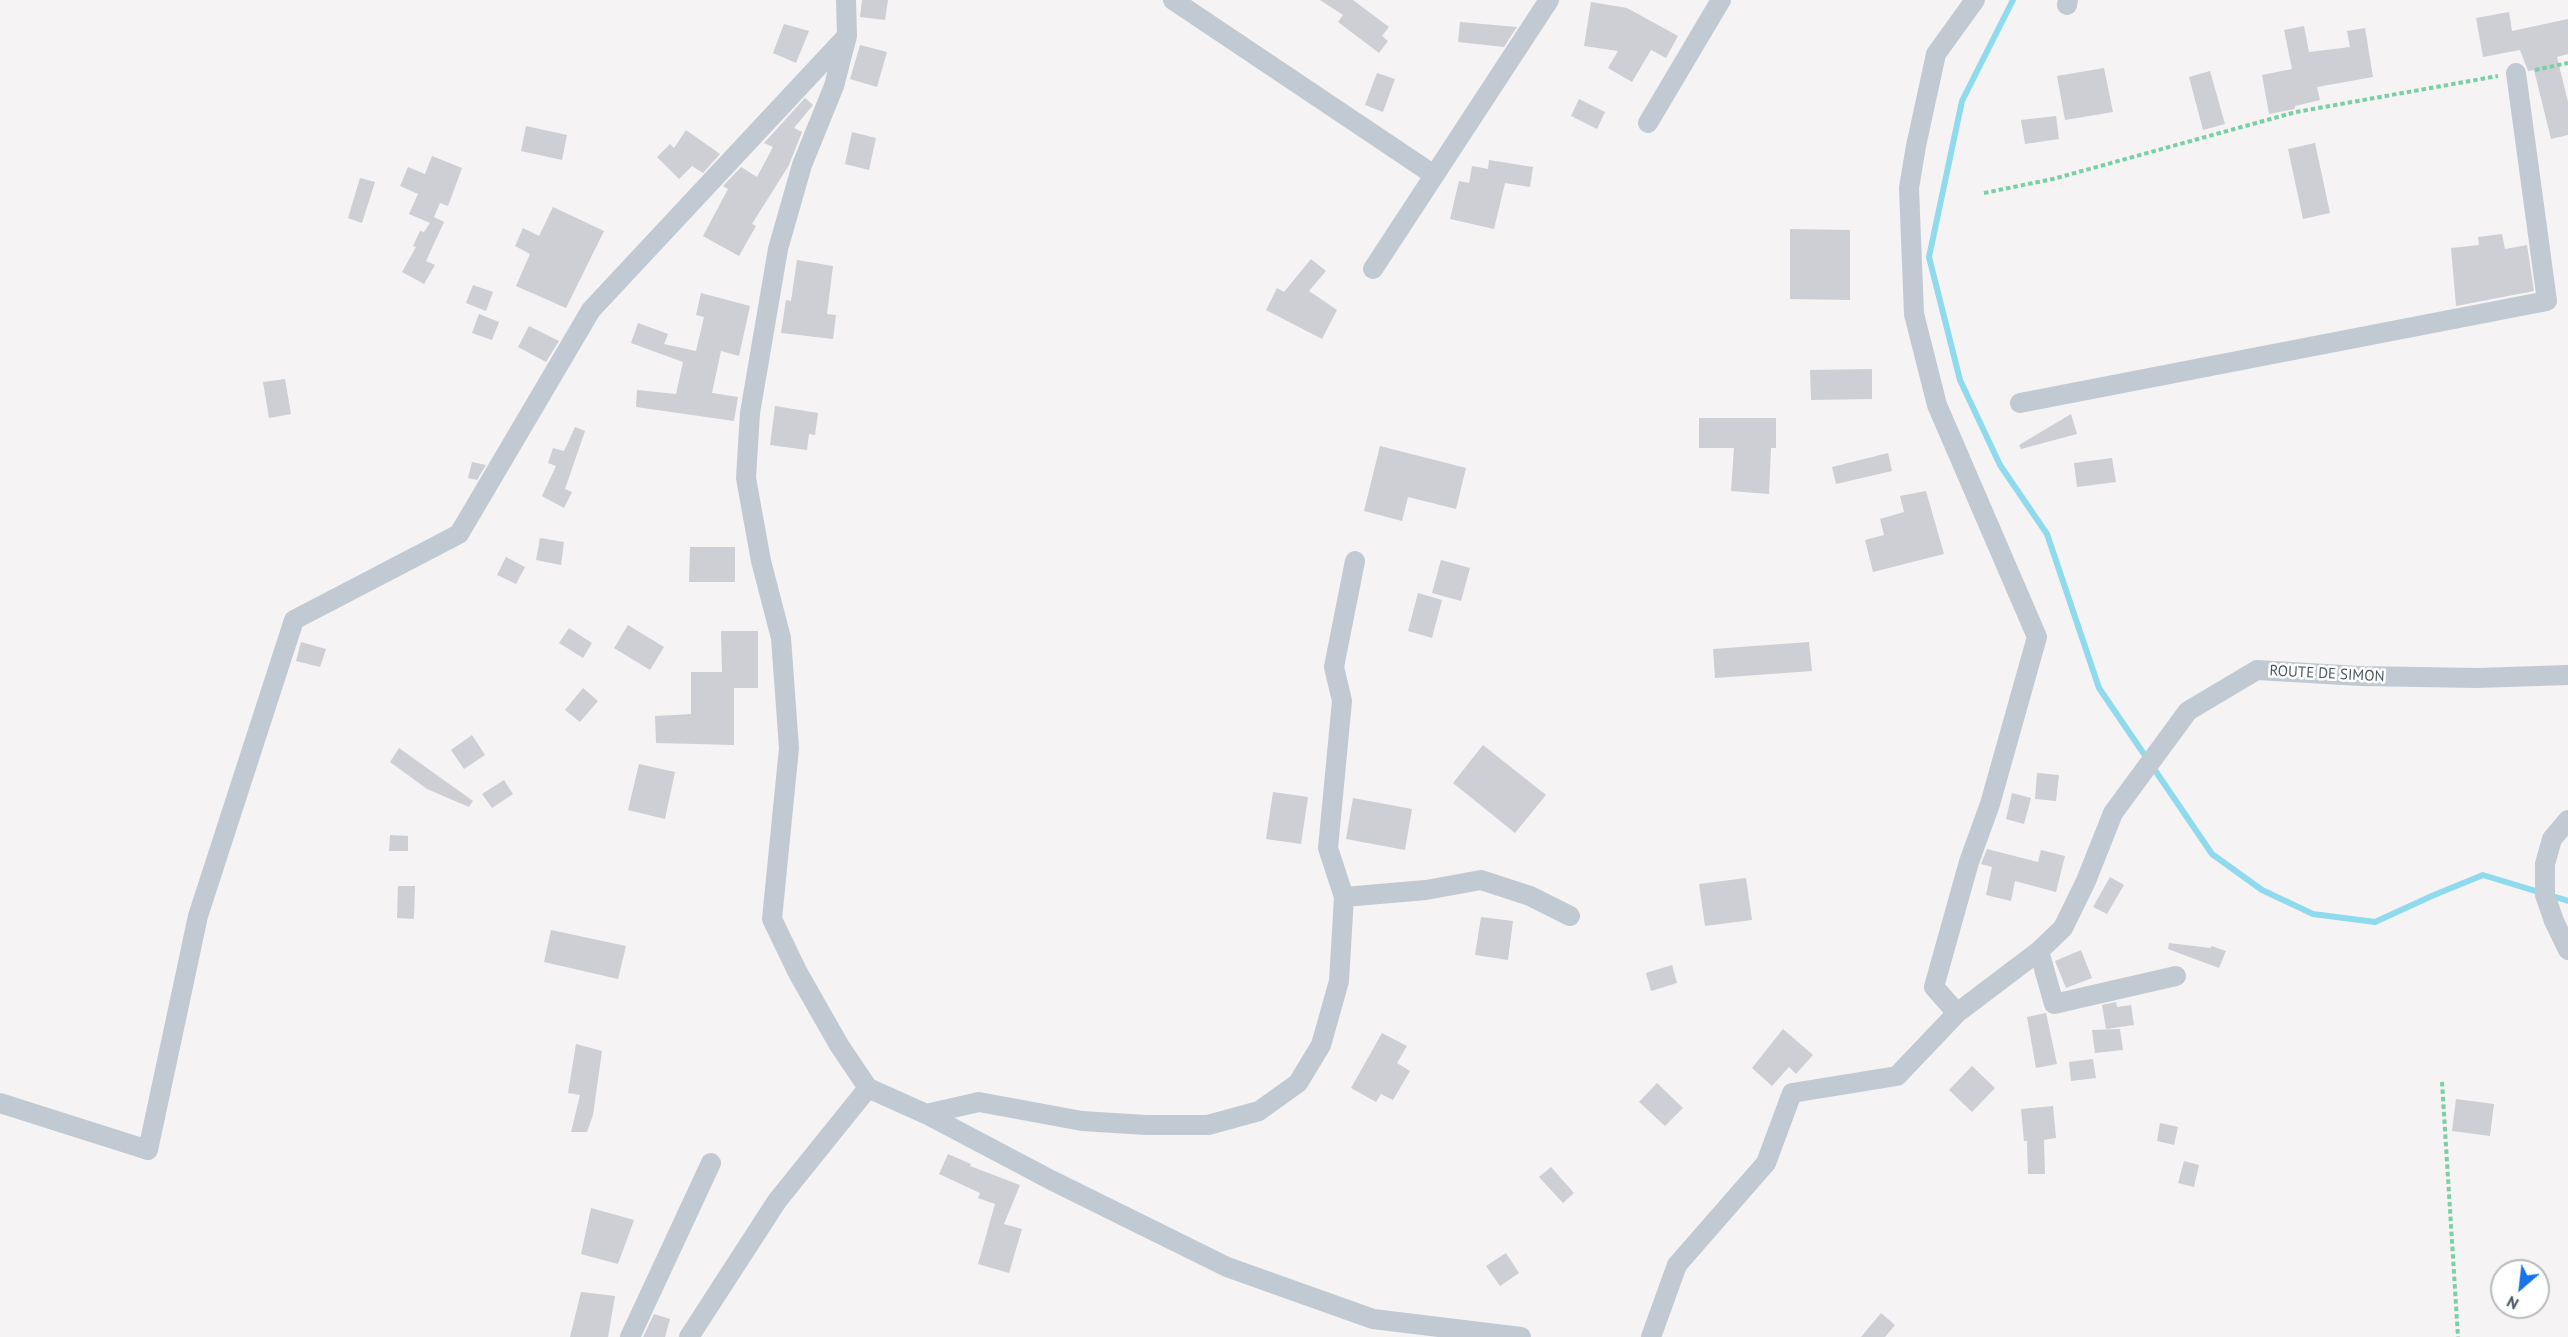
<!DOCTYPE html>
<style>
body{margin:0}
#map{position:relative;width:2568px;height:1337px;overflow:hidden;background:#f5f3f3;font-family:"PT Sans",sans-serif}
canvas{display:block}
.north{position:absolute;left:2490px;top:1259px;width:60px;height:60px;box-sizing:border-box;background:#fff;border:2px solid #b7bbc0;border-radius:50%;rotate:208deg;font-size:16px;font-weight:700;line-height:24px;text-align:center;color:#4a5661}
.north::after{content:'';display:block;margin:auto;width:21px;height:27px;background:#1a73e8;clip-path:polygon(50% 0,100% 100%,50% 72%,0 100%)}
</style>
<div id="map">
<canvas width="2568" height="1337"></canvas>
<div class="north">N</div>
</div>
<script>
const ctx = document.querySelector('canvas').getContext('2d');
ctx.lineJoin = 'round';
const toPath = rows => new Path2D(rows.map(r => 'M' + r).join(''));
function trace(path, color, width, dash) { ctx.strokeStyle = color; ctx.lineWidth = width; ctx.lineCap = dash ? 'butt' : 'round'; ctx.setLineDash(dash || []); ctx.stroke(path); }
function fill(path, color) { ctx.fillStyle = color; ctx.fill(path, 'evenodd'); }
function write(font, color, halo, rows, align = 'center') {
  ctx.font = font + ' "PT Sans",sans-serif'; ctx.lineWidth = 5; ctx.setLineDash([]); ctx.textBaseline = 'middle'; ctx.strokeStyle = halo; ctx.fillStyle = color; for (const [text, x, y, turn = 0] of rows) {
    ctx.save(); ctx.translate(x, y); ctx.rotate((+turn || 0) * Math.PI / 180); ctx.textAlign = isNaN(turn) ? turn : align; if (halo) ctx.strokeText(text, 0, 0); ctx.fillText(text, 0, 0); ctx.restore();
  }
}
trace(toPath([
 [2013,0,1962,101,1929,257,1960,380,2000,465,2047,534,2099,688,2212,854,2262,890,2313,914,2375,922,2434,895,2483,875,2568,901]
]), '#90daee', 6);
fill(toPath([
 [862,0,888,0,885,20,860,17],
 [1320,0,1353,0,1389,27,1382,36,1388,41,1379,53,1338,22,1343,15],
 [1591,2,1627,8,1678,36,1666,58,1651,50,1632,82,1608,68,1618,51,1584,46],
 [2509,12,2512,31,2568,19,2568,54,2557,57,2568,102,2568,135,2551,139,2534,70,2528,71,2520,50,2483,57,2476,18],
 [1460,22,1517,27,1504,47,1458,42],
 [784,24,809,31,796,63,773,53],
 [2304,26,2309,52,2350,47,2347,31,2365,28,2373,77,2317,87,2320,100,2295,106,2295,109,2269,114,2262,75,2292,69,2284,30],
 [860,45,887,52,877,87,850,79],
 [2104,68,2113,112,2065,120,2057,76],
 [2210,71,2225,124,2203,130,2189,77],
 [1377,73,1395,79,1383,112,1365,105],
 [805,98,813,105,794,128,802,132,789,165,752,224,756,226,739,256,703,236,728,189,723,186,741,167,757,177,773,147,764,143],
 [1579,99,1605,112,1597,129,1571,116],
 [2056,116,2059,139,2025,144,2021,120],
 [526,126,567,135,562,160,521,151],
 [686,130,720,154,703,173,692,166,679,179,657,157,670,144,674,148],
 [852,132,876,138,869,170,845,164],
 [2315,143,2330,213,2303,219,2288,149],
 [432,156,462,168,448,206,440,203,434,217,444,222,426,261,435,265,424,284,402,272,416,247,413,246,420,231,424,232,430,223,409,214,418,194,400,186,408,167,425,174],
 [1489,160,1533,167,1530,187,1505,183,1494,229,1450,219,1459,181,1469,183,1472,166,1488,169],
 [360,178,375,182,362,223,348,218],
 [553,207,604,231,566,308,516,286,530,254,515,246,523,228,539,236],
 [1790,229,1850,230,1850,300,1790,299],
 [2502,234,2505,249,2527,245,2534,291,2456,306,2451,248,2479,245,2478,237],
 [1311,259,1326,271,1309,291,1337,310,1322,339,1266,310,1277,288,1284,292],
 [797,260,833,266,827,314,836,315,833,339,781,333,786,300,791,301],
 [473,285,493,292,486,311,466,303],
 [701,293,750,306,739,356,721,351,712,393,738,397,734,421,636,407,637,390,676,394,683,362,631,343,638,323,668,334,664,344,696,351,704,317,696,315],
 [479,314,499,322,492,340,472,333],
 [529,326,559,341,546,362,518,347],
 [1872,369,1872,399,1811,400,1810,370],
 [285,379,291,414,269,418,263,382],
 [775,406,818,413,815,435,809,434,807,450,770,445],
 [2071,414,2077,434,2021,449,2019,445],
 [1699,418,1776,418,1776,448,1771,448,1769,494,1731,491,1734,448,1699,448],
 [575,427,585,431,565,489,572,492,564,508,542,496,556,466,548,463,553,448,564,451],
 [1380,446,1466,468,1456,509,1408,497,1402,521,1364,511],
 [1888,453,1892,471,1836,484,1832,467],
 [2112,458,2116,482,2077,487,2074,463],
 [472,462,486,465,477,480,468,478],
 [1926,491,1944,554,1873,572,1865,540,1884,535,1880,519,1904,512,1900,496],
 [540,538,564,542,561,565,536,560],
 [690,547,735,547,735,582,689,582],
 [506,557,525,567,516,584,497,575],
 [1441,560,1470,568,1461,601,1432,593],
 [1418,593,1442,600,1432,638,1408,631],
 [628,625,664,647,650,670,614,648],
 [569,628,592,643,583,658,559,643],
 [721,631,758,631,758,688,734,688,734,745,656,743,655,716,691,714,691,672,722,672],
 [301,642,326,649,320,667,296,661],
 [1809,642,1812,671,1715,678,1713,649],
 [583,688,598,701,580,722,565,710],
 [472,735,485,755,464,769,451,750],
 [1483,745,1546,795,1515,833,1453,783],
 [399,748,473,801,469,807,427,789,390,762],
 [639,764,675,772,665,819,628,810],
 [2037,773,2059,775,2056,801,2035,799],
 [504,780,513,794,492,808,482,794],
 [1273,792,1308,797,1301,844,1266,839],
 [2012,793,2031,798,2024,824,2006,819],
 [1353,798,1412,809,1405,850,1346,839],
 [390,835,408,836,408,851,389,851],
 [1987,849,2038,862,2041,850,2065,856,2056,892,2015,881,2011,901,1986,895,1992,867,1981,864],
 [2110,877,2124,885,2107,914,2093,907],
 [1746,878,1752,920,1705,926,1699,884],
 [398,886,415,886,414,919,397,918],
 [1481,917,1513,921,1508,960,1475,955],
 [551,930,626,946,618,979,544,962],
 [2169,943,2211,948,2211,946,2226,951,2219,968,2168,949],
 [2081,950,2092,978,2066,988,2055,961],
 [1672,965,1677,983,1651,991,1646,973],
 [2116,1002,2117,1007,2131,1005,2134,1025,2106,1029,2102,1005],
 [2046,1013,2057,1064,2036,1068,2027,1017],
 [1783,1029,1813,1055,1796,1074,1789,1067,1772,1086,1752,1068],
 [2120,1029,2123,1050,2095,1053,2092,1030],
 [1382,1033,1407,1046,1397,1063,1410,1071,1393,1100,1381,1094,1376,1102,1351,1088],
 [576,1044,602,1051,593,1115,587,1132,571,1132,580,1095,568,1093],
 [2093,1059,2096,1078,2071,1081,2069,1062],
 [1972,1066,1995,1088,1972,1112,1949,1090],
 [1657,1083,1683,1108,1665,1126,1639,1102],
 [2456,1099,2494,1104,2490,1136,2452,1131],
 [2053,1106,2056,1138,2044,1140,2045,1174,2028,1174,2027,1141,2024,1141,2021,1109],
 [2160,1123,2178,1127,2174,1145,2157,1141],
 [948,1154,971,1164,970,1166,1020,1185,1004,1224,1022,1229,1009,1273,978,1264,995,1204,978,1198,980,1193,939,1174],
 [2184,1161,2199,1165,2194,1187,2178,1183],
 [1551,1167,1574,1193,1563,1203,1539,1177],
 [591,1208,634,1220,618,1264,581,1254],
 [1506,1253,1519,1273,1500,1286,1486,1266],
 [581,1292,615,1296,608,1337,570,1337],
 [1881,1313,1895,1325,1885,1337,1861,1337],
 [654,1314,670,1319,665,1337,643,1337]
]), '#cdcfd5');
trace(toPath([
 [2535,70,2568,63],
 [1984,193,2053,179,2296,112,2498,76],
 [2442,1082,2458,1337]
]), '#7ad0a6', 4, [4.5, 3]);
trace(toPath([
 [846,0,847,36,834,86,802,165,778,249,750,413,746,478,761,561,781,638,789,748,772,919,798,973,839,1045,868,1088,926,1114,1051,1180,1227,1267,1373,1319,1521,1337],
 [1173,0,1434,175],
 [2067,5,2068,0],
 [1648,123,1721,0],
 [1373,269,1549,0],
 [2020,403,2547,301,2516,73],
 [2568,820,2552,839,2545,864,2545,895,2554,921,2568,950],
 [1344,897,1426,890,1481,880,1530,896,1570,916],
 [2039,951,2054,1004,2176,976],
 [1957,1013,1934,987,1969,862,1990,804,2037,637,1937,405,1914,314,1909,188,1916,146,1936,54,1975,0],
 [0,1103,148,1150,198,916,294,620,459,534,591,310,845,38],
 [926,1114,979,1102,1082,1121,1146,1125,1208,1125,1259,1111,1298,1083,1321,1045,1339,981,1344,897,1328,848,1342,701,1334,667,1355,561],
 [630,1337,711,1163],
 [689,1337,777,1201,868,1088],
 [1651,1337,1677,1265,1766,1163,1792,1093,1897,1076,1957,1013,2039,951,2063,928,2086,881,2113,813,2188,711,2257,670,2360,676,2477,678,2568,675]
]), '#c1cad2', 20);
write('15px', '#4a5661', '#fff', [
 ["ROUTE DE SIMON",2327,674,3]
]);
</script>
